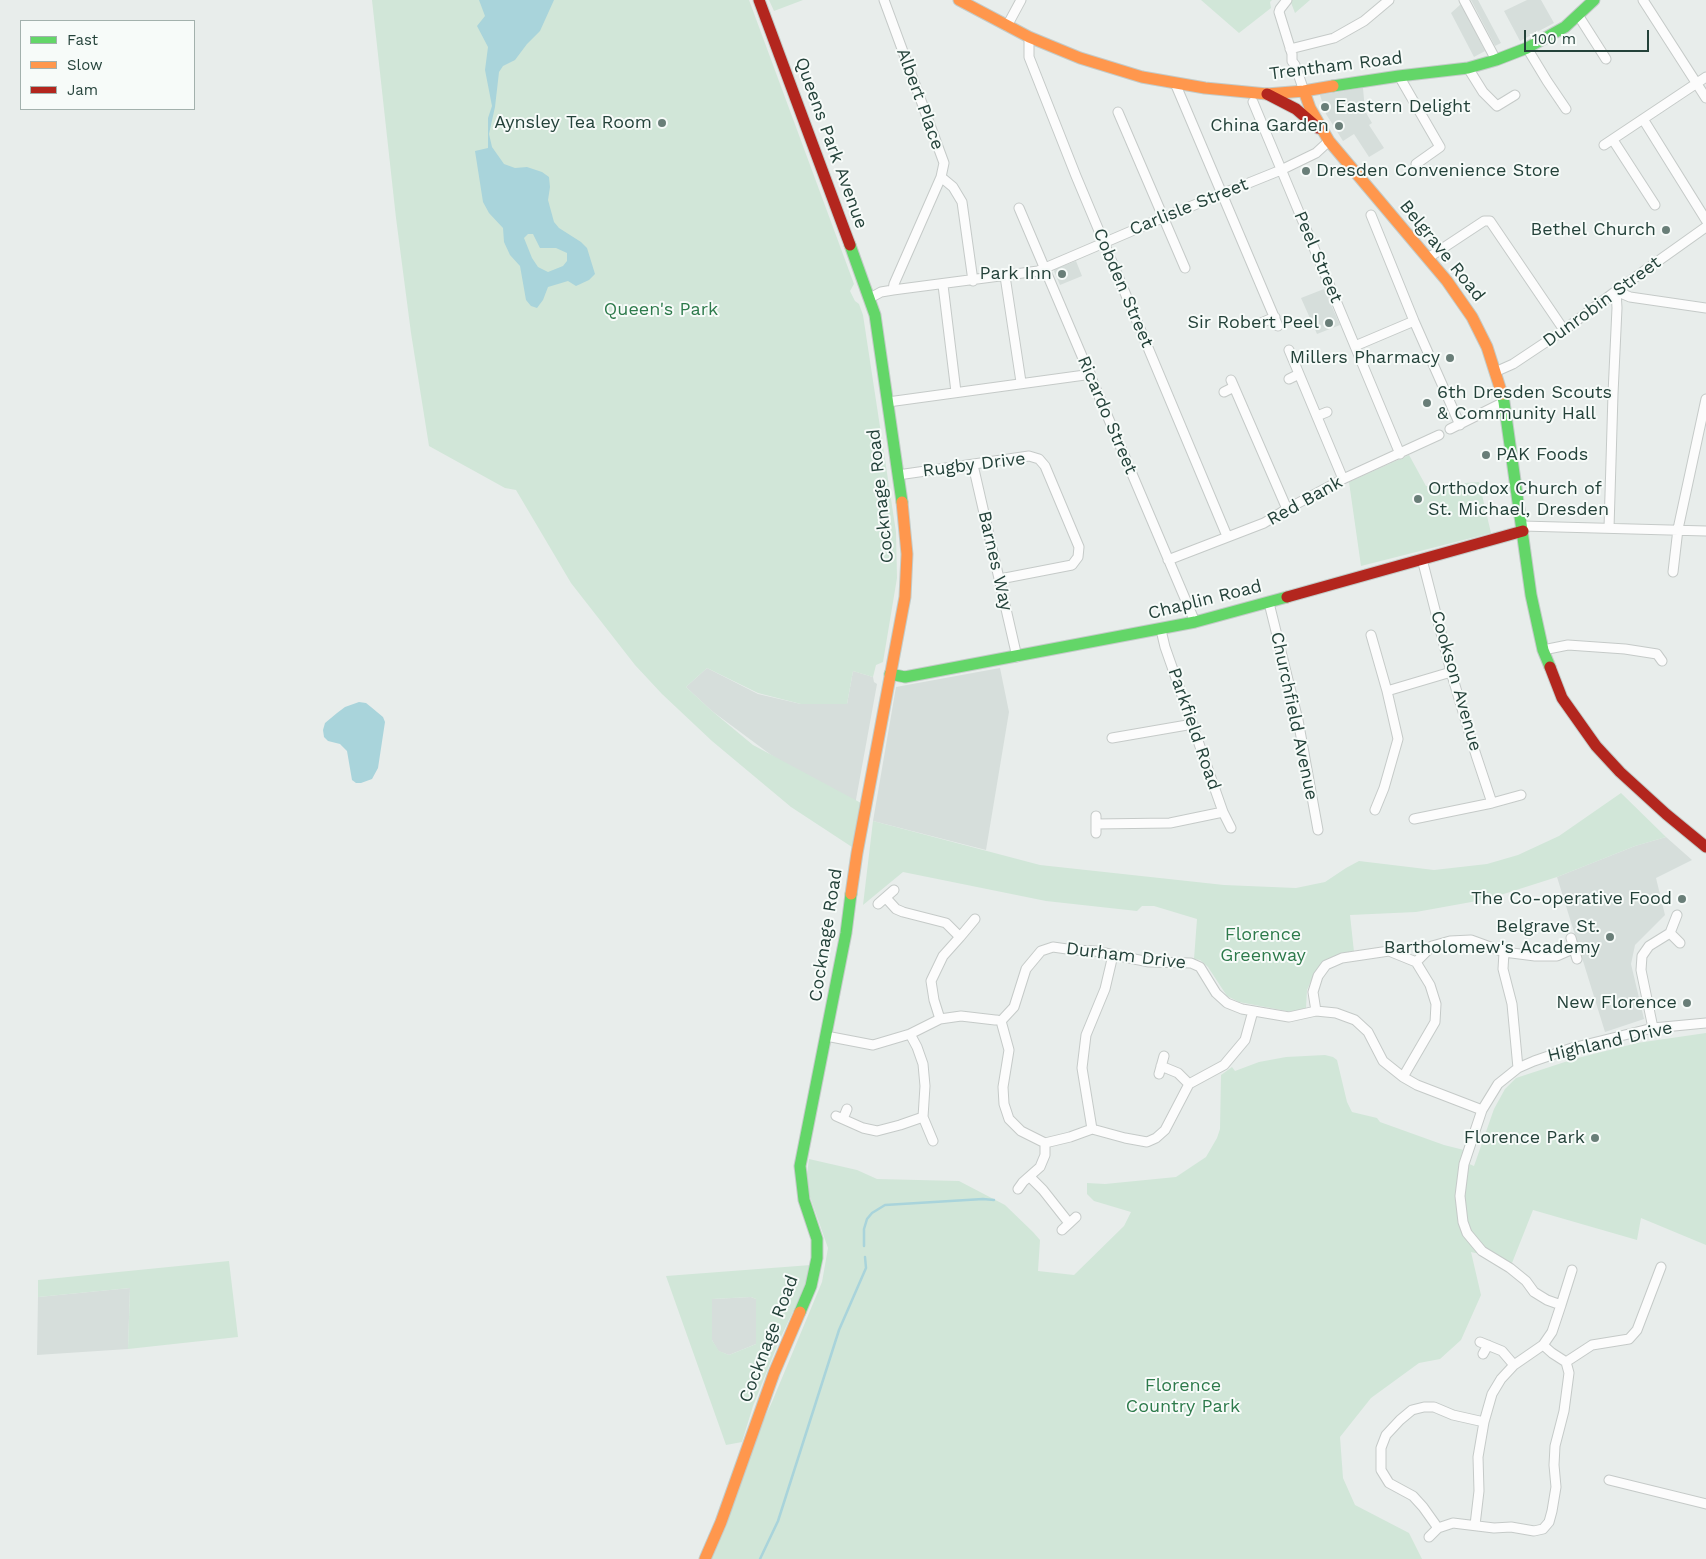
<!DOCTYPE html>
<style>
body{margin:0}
#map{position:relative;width:1706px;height:1559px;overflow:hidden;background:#e8edeb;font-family:"Work Sans",sans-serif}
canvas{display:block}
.legend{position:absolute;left:20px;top:20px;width:175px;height:90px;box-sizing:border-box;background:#f7fbf9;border:1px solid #a3b1ad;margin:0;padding:6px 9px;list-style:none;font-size:15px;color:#24423a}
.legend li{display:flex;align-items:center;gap:10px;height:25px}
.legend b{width:25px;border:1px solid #a3b1ad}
.scale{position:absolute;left:1524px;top:30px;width:125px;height:22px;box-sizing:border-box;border:2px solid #24423a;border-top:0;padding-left:6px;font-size:15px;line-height:18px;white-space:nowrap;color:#24423a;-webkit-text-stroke:4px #f7fbf9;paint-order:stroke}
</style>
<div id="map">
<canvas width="1706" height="1559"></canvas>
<ul class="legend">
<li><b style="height:6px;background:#63d668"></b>Fast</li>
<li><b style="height:6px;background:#ff974d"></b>Slow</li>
<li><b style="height:6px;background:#b3261e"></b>Jam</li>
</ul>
<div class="scale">100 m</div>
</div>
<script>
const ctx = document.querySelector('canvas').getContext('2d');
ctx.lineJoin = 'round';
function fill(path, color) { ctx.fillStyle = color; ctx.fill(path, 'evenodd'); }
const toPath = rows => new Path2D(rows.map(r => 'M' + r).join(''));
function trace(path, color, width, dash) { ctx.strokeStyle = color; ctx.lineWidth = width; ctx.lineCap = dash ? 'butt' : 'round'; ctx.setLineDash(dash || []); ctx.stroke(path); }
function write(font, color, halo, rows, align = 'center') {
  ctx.font = font + ' "Work Sans",sans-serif'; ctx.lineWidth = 4; ctx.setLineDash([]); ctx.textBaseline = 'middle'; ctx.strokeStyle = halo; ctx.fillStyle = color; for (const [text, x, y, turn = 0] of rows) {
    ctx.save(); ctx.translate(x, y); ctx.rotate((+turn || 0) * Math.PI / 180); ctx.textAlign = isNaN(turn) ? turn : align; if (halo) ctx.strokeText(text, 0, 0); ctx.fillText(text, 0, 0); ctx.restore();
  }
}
fill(toPath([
 [1471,0,1478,0,1501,43,1495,46],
 [1527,0,1541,0,1554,23,1520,41,1504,11],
 [1461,4,1485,51,1474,57,1451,13],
 [1363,88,1365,111,1372,123,1369,125,1384,148,1369,157,1354,134,1343,141,1326,114,1320,95],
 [1076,261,1082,276,1060,285,1054,271,1055,269],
 [1324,289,1340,325,1317,334,1301,298],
 [707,668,758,694,801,704,847,704,853,671,873,677,874,682,877,684,855,805,790,769,712,711,686,687],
 [1000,668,1009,712,986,850,873,821,896,687],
 [1666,837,1692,860,1656,878,1665,915,1635,945,1631,964,1644,1019,1605,1032,1557,877,1635,846],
 [130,1288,128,1349,37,1355,38,1297],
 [751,1297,756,1299,756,1344,729,1355,718,1351,712,1340,712,1299]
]), '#d6dedb');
fill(toPath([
 [372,0,749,0,854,284,850,291,855,301,859,304,863,315,896,532,897,578,883,662,876,665,873,677,853,671,847,704,801,704,758,693,707,668,686,687,712,711,753,745,861,803,852,847,791,807,712,741,662,694,635,665,571,583,516,490,505,488,429,446,411,333,396,218],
 [769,0,803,0,774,11],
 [1201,0,1272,0,1270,2,1271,8,1239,33],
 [1290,0,1310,0,1295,13],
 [1409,455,1426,486,1479,482,1491,533,1361,566,1349,482],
 [1621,793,1666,837,1635,846,1557,877,1488,899,1416,912,1350,915,1354,952,1340,955,1322,965,1315,972,1307,990,1306,1008,1292,1012,1239,1002,1227,996,1208,967,1200,960,1194,959,1197,919,1154,906,1142,906,1137,911,1046,901,903,872,863,905,873,821,1040,865,1224,885,1296,888,1325,882,1346,868,1359,861,1434,870,1487,864,1518,855,1559,836],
 [1706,1033,1706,1245,1641,1218,1637,1240,1533,1210,1510,1268,1488,1256,1471,1252,1481,1295,1461,1340,1440,1359,1419,1363,1371,1398,1340,1437,1343,1478,1355,1505,1409,1533,1422,1559,705,1559,736,1479,772,1402,822,1282,828,1248,808,1191,807,1174,809,1159,857,1170,877,1179,959,1181,1005,1205,1033,1232,1040,1240,1038,1271,1074,1275,1124,1226,1131,1212,1094,1201,1087,1194,1087,1183,1105,1184,1176,1177,1206,1157,1217,1138,1220,1129,1221,1075,1232,1067,1235,1071,1259,1062,1286,1057,1325,1055,1333,1057,1337,1060,1347,1102,1352,1112,1377,1118,1380,1122,1444,1145,1464,1150,1467,1163,1474,1166,1494,1109,1505,1089,1516,1078,1574,1059,1637,1043],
 [229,1261,238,1337,128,1349,130,1288,38,1297,38,1280],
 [811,1265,808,1277,798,1301,779,1341,753,1406,742,1442,726,1445,666,1276],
 [751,1297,756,1299,756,1344,729,1355,719,1351,712,1340,712,1299]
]), '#d1e6d8');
fill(toPath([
 [479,0,554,0,540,31,527,44,515,60,503,66,499,72,495,107,489,134,492,147,504,164,515,168,527,167,542,172,549,177,550,187,548,200,554,222,559,228,581,242,587,248,595,274,589,280,576,286,568,281,548,287,543,300,537,308,531,306,526,300,520,266,510,255,504,242,503,228,489,213,483,202,475,151,488,148,488,118,492,106,485,70,488,47,477,26,485,16],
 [528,234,533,234,540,248,556,248,567,253,567,261,563,266,548,272,538,267,532,258,524,238],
 [359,702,366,703,371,707,383,717,385,722,378,768,372,779,361,783,356,783,352,780,347,751,340,744,328,741,324,737,323,730,325,723,337,713,345,707]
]), '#a9d4db');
trace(toPath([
 [864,1246,864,1229,867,1219,872,1213,885,1205,983,1199,994,1200],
 [760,1559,778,1521,839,1330,866,1268,865,1257]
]), '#a9d4db', 2.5);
const street = toPath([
 [884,0,944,163,941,177,894,284,893,290],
 [1287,0,1280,9,1279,12,1292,54,1292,61,1295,65,1304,91],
 [1464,0,1496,60],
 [1643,0,1706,98],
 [1578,15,1606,59],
 [1007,26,1021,0],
 [1029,37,1029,57,1076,176,1227,536],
 [1527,48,1547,81,1566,109],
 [1290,49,1334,38,1364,21,1389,0],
 [1468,68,1483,92,1497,106,1515,95],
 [1399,76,1440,147,1416,164],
 [1175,83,1278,326],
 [1253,102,1400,454],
 [1118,112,1185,268],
 [1643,119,1706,220],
 [1613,140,1655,205],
 [1604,145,1706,77],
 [941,177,953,187,962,202,973,281],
 [1019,208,1195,622],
 [1371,215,1414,321,1460,425],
 [1428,258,1484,221,1490,221,1564,330],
 [1005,276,1021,382],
 [943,285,956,392],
 [870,298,881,292,893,290,1038,271,1162,218,1281,170,1316,153,1329,141],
 [1261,323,1275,317],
 [1355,346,1414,321],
 [1289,350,1343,479],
 [1495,372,1513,364,1564,330,1616,291,1706,227],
 [1289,379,1299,374],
 [1231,380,1287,509],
 [1224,392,1234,387],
 [888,402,1085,375,1090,373],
 [1317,416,1327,412],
 [1450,429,1504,402],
 [973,465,1017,657],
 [898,475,1029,456,1039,459,1045,466,1079,547,1078,557,1072,565,1000,579],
 [1522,526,1706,531],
 [1609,528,1613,394,1617,308,1616,291,1630,297,1706,308],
 [1422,559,1451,672,1476,755,1492,803],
 [1168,560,1264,523,1287,509,1343,479,1439,435],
 [1673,572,1678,529,1706,399],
 [1269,603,1298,720,1318,830],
 [1161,630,1165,647,1223,812,1231,828],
 [1371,635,1387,691,1398,739,1384,788,1375,810],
 [1543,650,1568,645,1625,649,1657,654,1662,661],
 [1387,691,1451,672],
 [1112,738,1193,724],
 [1096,816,1096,833],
 [1414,819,1492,803,1521,795],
 [1096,824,1170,823,1223,812],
 [886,898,896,909,903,912,946,923,960,937,943,956,931,981,934,1000,940,1019],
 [878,904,894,890],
 [1670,933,1677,915],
 [960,937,975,919],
 [1571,938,1577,959],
 [1504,952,1503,969,1512,1004,1518,1068],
 [1416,962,1432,946,1450,941,1471,940,1504,952,1535,956,1557,956,1573,949],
 [1316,1011,1313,992,1318,976,1326,965,1342,958,1389,951,1416,962,1430,985,1436,1004,1435,1022,1403,1077],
 [997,1020,1001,1021,1014,1007,1026,969,1041,951,1053,947,1074,950,1095,951,1149,962,1191,963,1200,967,1216,993,1227,1003,1242,1009,1289,1017,1316,1011,1336,1013,1355,1020,1368,1032,1383,1061,1403,1077,1417,1085,1482,1110],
 [1001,1021,1009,1050,1003,1087,1004,1104,1009,1119,1021,1131,1045,1143,1070,1137,1092,1129,1125,1138,1147,1142,1156,1138,1165,1130,1189,1084,1224,1065,1245,1040,1253,1011],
 [1653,1028,1641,970,1642,956,1649,946,1670,933,1680,943],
 [826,1036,873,1045,910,1034,940,1019,961,1016,995,1020],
 [1161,1066,1178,1073,1189,1084],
 [1159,1074,1164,1056],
 [836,1116,863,1128,877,1131,900,1125,923,1117,925,1086,923,1064,917,1047,910,1034],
 [923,1117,933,1141],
 [843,1119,847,1109],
 [1092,1129,1082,1068,1086,1035,1105,989,1113,955],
 [1030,1177,1043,1190,1069,1223],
 [1018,1189,1023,1182,1040,1167,1045,1155,1045,1143],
 [1062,1230,1076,1217],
 [1561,1305,1572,1270],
 [1480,1342,1502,1351,1514,1365],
 [1483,1354,1488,1345],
 [1566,1362,1592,1345,1629,1339,1637,1330,1661,1267],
 [1484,1422,1453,1415,1434,1407,1424,1407,1412,1410,1400,1420,1386,1435,1381,1448,1381,1470,1389,1483,1413,1496,1423,1507,1438,1528,1453,1523,1494,1528,1511,1527,1534,1531,1543,1529,1549,1522,1552,1511,1556,1487,1554,1465,1555,1446,1564,1411,1569,1373,1566,1362,1552,1353,1543,1345],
 [1609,1480,1706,1504],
 [1475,1525,1479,1491,1478,1457,1484,1422,1492,1394,1501,1379,1514,1365,1543,1345,1552,1332,1561,1305,1547,1300,1534,1292,1526,1281,1510,1268,1482,1251,1467,1233,1463,1222,1460,1196,1464,1164,1482,1110,1498,1084,1518,1068,1534,1061,1572,1048,1653,1028,1706,1023],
 [1429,1537,1438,1528]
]);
const fast = toPath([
 [1333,86,1399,76,1468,68,1496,60,1527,48,1565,27,1594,0],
 [850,245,875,315,902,502],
 [1502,394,1504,402,1531,595,1543,650,1550,667],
 [890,674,905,677,1195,622,1287,597],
 [800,1312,811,1286,817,1258,817,1239,804,1200,800,1166,846,933,851,894]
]);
const slow = toPath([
 [959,0,1029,37,1080,58,1142,77,1205,88,1267,94,1304,91,1333,86],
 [1304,91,1310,108,1329,141,1447,281,1472,317,1487,347,1502,394],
 [851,894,857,853,905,597,907,554,902,502],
 [705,1559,721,1522,774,1373,800,1312]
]);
const jam = toPath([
 [759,0,850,245],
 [1267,94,1296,109,1318,128],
 [1287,597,1523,531],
 [1550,667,1562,698,1596,746,1620,772,1666,814,1706,847]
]);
trace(street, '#c5cac8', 11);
trace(fast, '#c3cbc8', 13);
trace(slow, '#c3cbc8', 13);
trace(jam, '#c3cbc8', 13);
trace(street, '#fcfcfc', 9);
trace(fast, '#63d668', 11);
trace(slow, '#ff974d', 11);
trace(jam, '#b3261e', 11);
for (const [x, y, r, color] of [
 [1325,107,5,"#697e78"],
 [662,123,5,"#697e78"],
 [1339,126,5,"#697e78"],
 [1306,171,5,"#697e78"],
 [1666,230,5,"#697e78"],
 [1062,274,5,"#697e78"],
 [1329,323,5,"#697e78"],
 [1450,358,5,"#697e78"],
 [1427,403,5,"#697e78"],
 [1486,455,5,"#697e78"],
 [1418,499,5,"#697e78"],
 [1682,899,5,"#697e78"],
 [1610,937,5,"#697e78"],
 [1687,1003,5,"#697e78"],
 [1595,1138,5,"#697e78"]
]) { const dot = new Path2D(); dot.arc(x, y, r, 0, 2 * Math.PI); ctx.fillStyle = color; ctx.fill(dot); trace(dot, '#f7fbf9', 2); }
write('18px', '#24423a', '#f7fbf9', [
 ["Trentham Road",1336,66,-7],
 ["Albert Place",920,99,70],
 ["Queens Park Avenue",831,143,70],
 ["Carlisle Street",1189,207,-22],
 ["Belgrave Road",1442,251,51],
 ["Peel Street",1318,257,67],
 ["Cobden Street",1123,288,67],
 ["Dunrobin Street",1602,302,-36],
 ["Ricardo Street",1107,415,67],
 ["Rugby Drive",974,465,-7],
 ["Cocknage Road",881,496,-96],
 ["Red Bank",1305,501,-29],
 ["Barnes Way",995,561,77],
 ["Chaplin Road",1205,600,-14],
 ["Cookson Avenue",1456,681,74],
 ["Churchfield Avenue",1294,716,78],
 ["Parkfield Road",1194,729,71],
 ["Cocknage Road",826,935,-81],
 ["Durham Drive",1126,956,7],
 ["Highland Drive",1610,1042,-13],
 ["Cocknage Road",769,1339,-69]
]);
write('18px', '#24423a', '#f7fbf9', [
 ["Eastern Delight",1335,107,"left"],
 ["Aynsley Tea Room",652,123],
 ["China Garden",1329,126],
 ["Dresden Convenience Store",1316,171,"left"],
 ["Bethel Church",1656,230],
 ["Park Inn",1052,274],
 ["Sir Robert Peel",1319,323],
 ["Millers Pharmacy",1440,358],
 ["6th Dresden Scouts",1437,393,"left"],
 ["& Community Hall",1437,414,"left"],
 ["PAK Foods",1496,455,"left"],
 ["Orthodox Church of",1428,489,"left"],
 ["St. Michael, Dresden",1428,510,"left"],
 ["The Co-operative Food",1672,899],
 ["Belgrave St.",1600,927],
 ["Bartholomew's Academy",1600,948],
 ["New Florence",1677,1003],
 ["Florence Park",1585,1138]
], 'right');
write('18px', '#2d7a4b', '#f7fbf9', [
 ["Queen's Park",661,310],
 ["Florence",1263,935],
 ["Greenway",1263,956],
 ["Florence",1183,1386],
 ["Country Park",1183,1407]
]);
</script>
